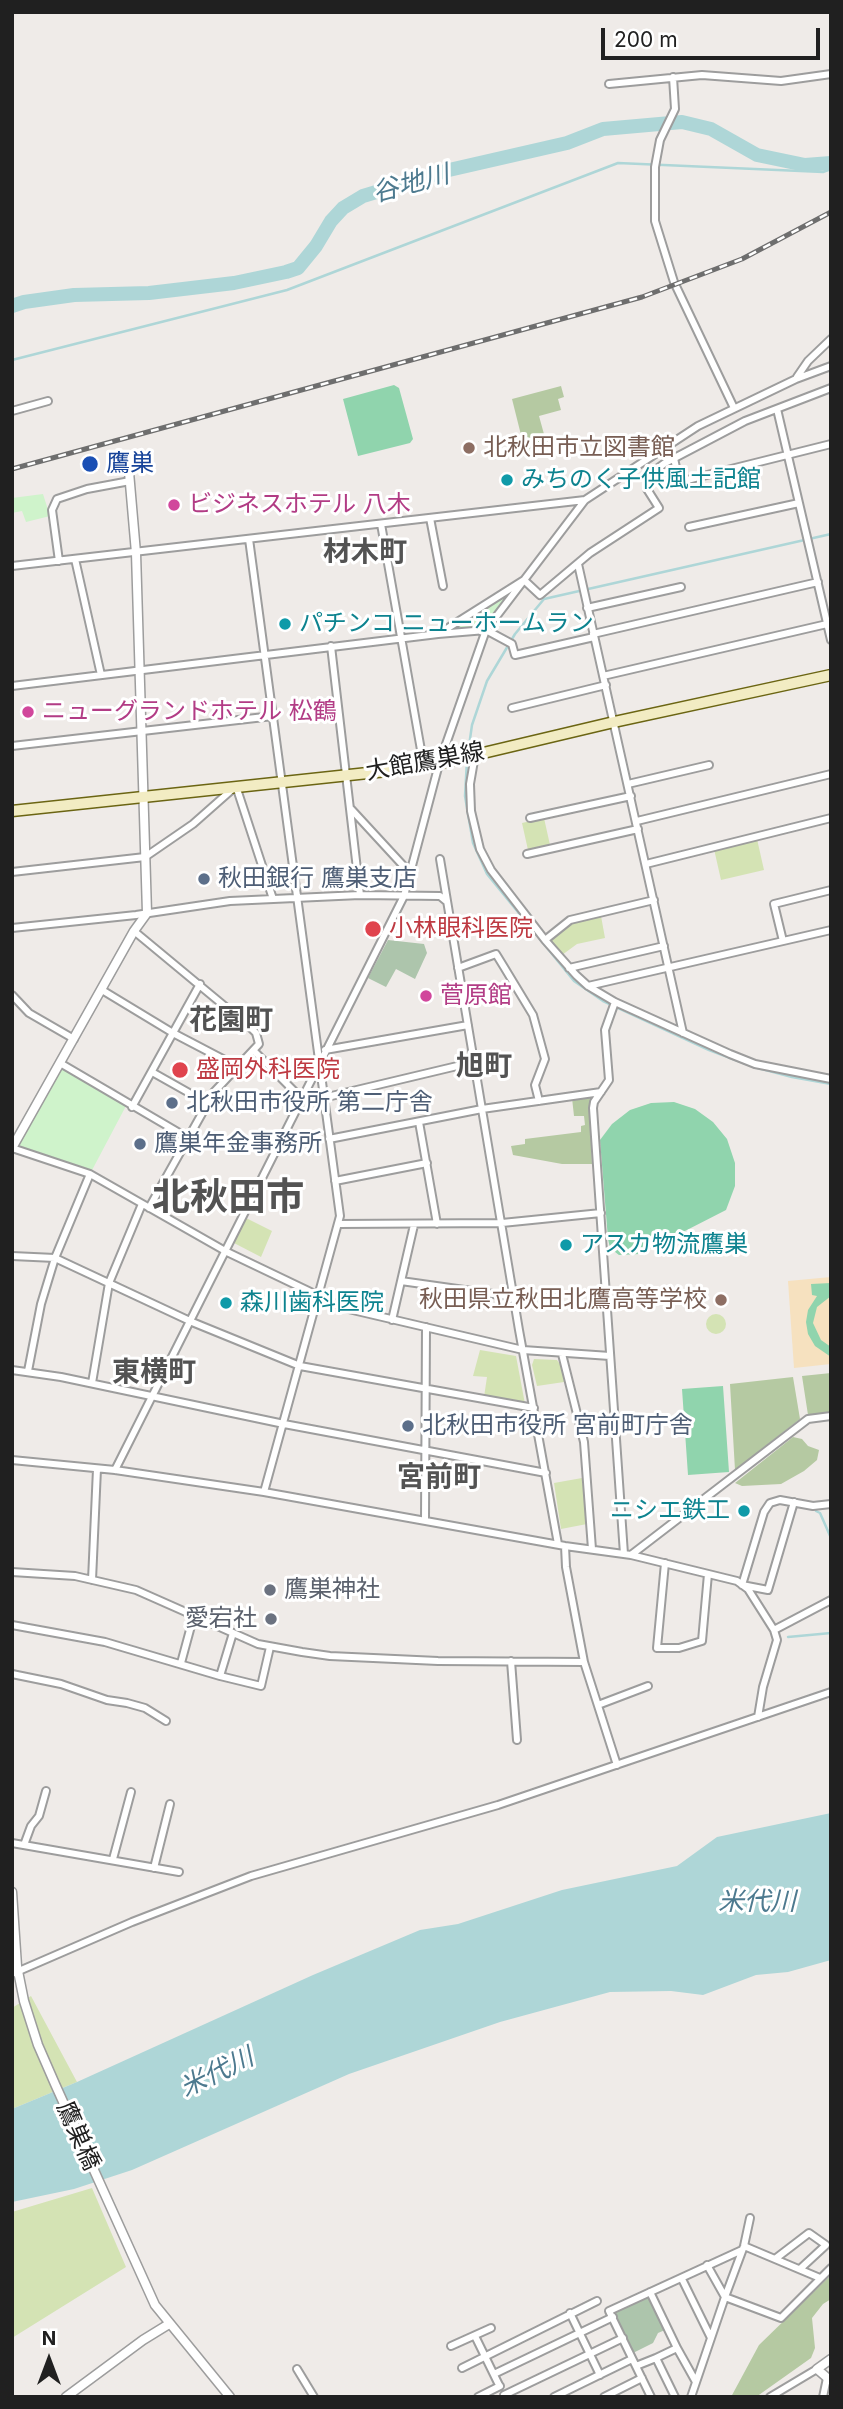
<!DOCTYPE html>
<meta charset="utf-8">
<style>
body{margin:0}
#map{position:relative;width:843px;height:2409px;overflow:hidden;background:#efebe8;font-family:Inter,sans-serif}
canvas{display:block}
.frame{position:absolute;inset:0;border:14px solid #202020;pointer-events:none}
.north{position:absolute;left:14px;top:2325px;width:70px;height:70px;-webkit-text-stroke:5px #fff;paint-order:stroke;rotate:0deg;font-size:19px;font-weight:700;line-height:28px;text-align:center;color:#202020}
.north::after{content:'';display:block;margin:auto;width:24px;height:32px;background:#202020;clip-path:polygon(50% 0,100% 100%,50% 72%,0 100%)}
.scale{position:absolute;left:601px;top:28px;width:219px;height:32px;box-sizing:border-box;border:4px solid #202020;border-top:0;padding-left:9px;font-size:21px;line-height:24px;white-space:nowrap;color:#202020;-webkit-text-stroke:5px #fff;paint-order:stroke}
</style>
<div id="map">
<canvas width="843" height="2409"></canvas>
<div class="frame"></div>
<div class="north">N</div>
<div class="scale">200 m</div>
</div>
<script>
const ctx = document.querySelector('canvas').getContext('2d');
ctx.lineJoin = 'round';
function fill(path, color) { ctx.fillStyle = color; ctx.fill(path, 'evenodd'); }
const toPath = rows => new Path2D(rows.map(r => 'M' + r).join(''));
function trace(path, color, width, dash) { ctx.strokeStyle = color; ctx.lineWidth = width; ctx.lineCap = dash ? 'butt' : 'round'; ctx.setLineDash(dash || []); ctx.stroke(path); }
function write(font, color, halo, rows, align = 'center') {
  ctx.font = font + ' Inter,"Noto Sans JP",sans-serif'; ctx.lineWidth = 6; ctx.setLineDash([]); ctx.textBaseline = 'middle'; ctx.strokeStyle = halo; ctx.fillStyle = color; for (const [text, x, y, turn = 0] of rows) {
    ctx.save(); ctx.translate(x, y); ctx.rotate((+turn || 0) * Math.PI / 180); ctx.textAlign = isNaN(turn) ? turn : align; if (halo) ctx.strokeText(text, 0, 0); ctx.fillText(text, 0, 0); ctx.restore();
  }
}
fill(toPath([
 [544,818,550,845,528,850,522,823],
 [757,839,764,870,721,880,714,849],
 [601,916,605,938,577,944,562,955,549,940,571,922],
 [246,1218,272,1231,261,1257,234,1243],
 '706 1324a10 10 0 1 1 20 0a10 10 0 1 1-20 0Z',
 [480,1350,516,1356,525,1404,484,1397,487,1377,473,1376],
 [534,1359,557,1360,562,1367,564,1382,537,1386,532,1365],
 [582,1478,587,1524,561,1529,554,1483],
 [31,1996,77,2082,12,2109,12,2008],
 [92,2188,126,2267,12,2338,12,2212]
]), '#d4e3b4');
fill(toPath([
 [561,386,564,397,558,399,561,410,539,416,547,445,529,449,524,447,512,399],
 [597,1094,592,1101,590,1110,592,1164,562,1164,513,1155,511,1146,525,1144,525,1139,581,1132,581,1126,585,1125,584,1116,574,1116,572,1098],
 [831,1373,831,1413,808,1415,802,1376],
 [793,1377,800,1419,735,1470,730,1384],
 [793,1437,802,1439,808,1446,819,1450,817,1460,804,1471,781,1484,742,1486,735,1483],
 [831,2275,831,2299,823,2304,812,2318,815,2348,811,2358,756,2397,731,2397,759,2345]
]), '#b5c9a2');
fill(toPath([
 [831,1277,831,1364,794,1368,788,1281]
]), '#f6e1bf');
fill(toPath([
 [388,940,424,944,427,953,415,979,396,969,386,987,368,978],
 [648,2297,665,2330,658,2333,653,2343,633,2353,614,2313]
]), '#adc5ac');
fill(toPath([
 [43,494,50,516,26,522,22,511,12,513,12,498],
 [524,580,486,630,438,634],
 [60,1063,127,1104,90,1174,12,1148]
]), '#cff3cb');
fill(toPath([
 [394,385,399,388,413,439,410,443,358,456,343,399],
 [674,1102,695,1109,713,1122,727,1139,735,1163,735,1186,726,1210,640,1254,619,1255,610,1248,608,1239,600,1140,612,1124,630,1110,651,1103],
 [831,1283,831,1296,817,1307,813,1323,821,1340,831,1347,831,1357,815,1346,808,1334,806,1322,808,1310,817,1296,812,1295,811,1284],
 [723,1386,729,1472,688,1475,682,1389]
]), '#90d4ad');
fill(toPath([
 [831,1813,831,1960,788,1972,756,1975,703,1995,671,1991,610,1992,500,2022,349,2074,132,2170,74,2189,12,2202,12,2109,77,2082,313,1975,420,1930,458,1924,562,1890,677,1866,717,1837]
]), '#aed6d7');
trace(toPath([
 [12,360,287,290,618,163,823,172,831,169],
 [468,753,472,725,487,681,515,634,544,599,831,534],
 [467,760,465,796,473,843,487,874,574,981,603,1001,709,1050,754,1067,792,1077,831,1084],
 [816,1511,820,1513,831,1538],
 [788,1637,831,1633]
]), '#aed6d7', 2.5);
trace(toPath([
 [12,306,24,302,74,295,149,293,234,283,286,272,298,268,316,246,331,221,343,208,363,196,449,170,567,143,603,129,682,122,711,129,757,155,805,165,831,163]
]), '#aed6d7', 14);
const minor = toPath([
 [673,77,675,109,660,140,655,167,655,221,674,282,734,408],
 [609,84,702,75,781,81,831,74],
 [797,377,808,361,831,339],
 [777,409,831,640],
 [12,411,48,401],
 [674,458,679,482,831,444],
 [430,518,443,586],
 [381,524,424,767],
 [689,527,799,503],
 [249,539,340,1216,264,1492],
 [75,559,101,675],
 [59,561,52,510,57,499,87,489,130,481],
 [578,564,683,1033],
 [12,566,585,500],
 [587,608,681,587],
 [440,633,524,580,540,595,590,553,659,508,647,489,652,482,654,471,665,463,745,421,831,388],
 [593,634,818,582],
 [331,646,360,895],
 [603,676,827,624],
 [12,686,438,634,486,630,512,644,515,655,594,637],
 [512,708,606,685],
 [12,746,273,716],
 [475,755,470,784,471,811,480,849,491,870,545,940,576,975,588,986,615,1002,730,1054,755,1064,831,1079],
 [628,784,709,765],
 [351,809,410,873],
 [530,818,631,796],
 [637,821,831,774],
 [527,854,638,829],
 [440,859,519,1330,558,1544],
 [646,864,831,818],
 [12,872,145,857,193,824,236,786,273,899],
 [12,928,136,915,230,901,360,895,440,896,446,901],
 [134,931,251,1028,256,1033,259,1044,214,1092,149,1208],
 [545,940,570,920,654,900],
 [783,941,774,904,831,890],
 [458,968,496,954,504,967,533,1015,545,1059,535,1085,539,1101],
 [569,968,664,946],
 [588,986,831,930],
 [102,990,173,1033,238,1067],
 [12,995,29,1013,74,1039],
 [615,1002,605,1030,609,1080,594,1102,593,1108,624,1554],
 [325,1050,468,1025],
 [254,1051,301,1098],
 [60,1063,188,1138],
 [152,1072,207,1103],
 [323,1098,474,1062],
 [132,1107,200,984],
 [419,1122,437,1224],
 [329,1139,482,1109,601,1092],
 [12,1148,90,1174,227,1252,344,1308,523,1350,610,1356],
 [335,1181,427,1163],
 [338,1224,502,1223,601,1213],
 [12,1256,55,1258,192,1322,300,1366,534,1408],
 [401,1281,514,1297],
 [392,1320,414,1225],
 [562,1354,584,1442,592,1549],
 [12,1370,61,1377,284,1424,546,1473],
 [28,1371,41,1304,55,1258,90,1174],
 [92,1383,109,1283,142,1204],
 [12,1460,115,1470,264,1492,565,1546,631,1555,737,1581,748,1589,774,1630,777,1640,763,1687,758,1717],
 [115,1470,404,896,439,764,486,630,585,500,698,426,796,379,831,366],
 [794,1502,768,1590,742,1585,764,1512,770,1503,780,1500,813,1506,831,1504],
 [425,1520,426,1327],
 [565,1546,566,1567,584,1662,617,1765],
 [631,1555,808,1419,831,1416],
 [665,1563,657,1648,679,1648,702,1641,708,1574],
 [12,1572,75,1576,136,1590,258,1644,302,1652,330,1656,438,1661,584,1662],
 [92,1580,97,1469],
 [12,1625,105,1642,220,1676,233,1633],
 [774,1630,831,1600],
 [511,1661,517,1740],
 [181,1663,194,1615],
 [12,1674,61,1684,107,1700,127,1703,145,1708,166,1721],
 [220,1676,261,1686,270,1647],
 [598,1705,648,1686],
 [12,1843,179,1872],
 [24,1845,31,1826,39,1816,46,1791],
 [113,1859,131,1792],
 [154,1868,170,1804],
 [12,1974,132,1922,251,1876,498,1805,831,1692],
 [750,2218,744,2246,725,2297,781,2318,831,2268],
 [744,2246,820,2278],
 [775,2259,809,2233,826,2245,800,2269],
 [682,2279,711,2338],
 [650,2292,677,2348,656,2358],
 [570,2313,600,2375],
 [475,2336,499,2385],
 [451,2346,491,2328],
 [677,2348,696,2382],
 [636,2366,656,2358,675,2397],
 [462,2368,597,2301],
 [297,2369,314,2397],
 [494,2374,613,2317],
 [504,2395,623,2338],
 [478,2397,500,2386],
 [554,2397,632,2359],
 [604,2397,642,2378],
 [651,2397,609,2311,742,2250],
 [691,2397,725,2297,707,2265],
 [770,2397,817,2369],
 [823,2397,827,2378]
]);
const tertiary = toPath([
 [12,1148,134,931,147,913,136,553,129,472],
 [12,1892,17,1966,24,2001,38,2045,55,2084,155,2305,230,2397],
 [831,2359,817,2369,831,2381],
 [66,2397,143,2340,169,2324]
]);
const secondary = toPath([
 [12,811,424,767,614,722,831,675]
]);
trace(minor, '#9d9d9d', 10);
trace(tertiary, '#9d9d9d', 11);
trace(secondary, '#6b6513', 13);
trace(minor, '#fff', 6);
trace(tertiary, '#fff', 8);
trace(secondary, '#f2ecc3', 10);
const rail = toPath([
 [12,469,642,297,742,259,831,212]
]);
trace(rail, '#6e6e6e', 5);
trace(rail, '#fff', 2.5, [8]);
for (const [x, y, r, color] of [
 [469,448,7,"#8d6e63"],
 [90,464,9,"#1a4fb4"],
 [507,480,7,"#0f9aa8"],
 [174,505,7,"#d1479c"],
 [285,624,7,"#0f9aa8"],
 [28,712,7,"#d1479c"],
 [204,879,7,"#5c6f8a"],
 [373,929,9,"#e0444e"],
 [426,996,7,"#d1479c"],
 [180,1070,9,"#e0444e"],
 [172,1103,7,"#5c6f8a"],
 [140,1144,7,"#5c6f8a"],
 [566,1245,7,"#0f9aa8"],
 [721,1300,7,"#8d6e63"],
 [226,1303,7,"#0f9aa8"],
 [408,1426,7,"#5c6f8a"],
 [744,1511,7,"#0f9aa8"],
 [270,1590,7,"#6b7280"],
 [271,1619,7,"#6b7280"]
]) { const dot = new Path2D(); dot.arc(x, y, r, 0, 2 * Math.PI); ctx.fillStyle = color; ctx.fill(dot); trace(dot, '#fff', 2.5); }
write('24px', '#785e54', '#fff', [
 ["北秋田市立図書館",483,448],
 ["秋田県立秋田北鷹高等学校",707,1300,"right"]
], 'left');
write('24px', '#164399', '#fff', [
 ["鷹巣",106,464]
], 'left');
write('24px', '#0d838f', '#fff', [
 ["みちのく子供風土記館",521,480],
 ["パチンコ ニューホームラン",299,624],
 ["アスカ物流鷹巣",580,1245],
 ["森川歯科医院",240,1303],
 ["ニシエ鉄工",730,1511,"right"]
], 'left');
write('24px', '#b23c85', '#fff', [
 ["ビジネスホテル 八木",188,505],
 ["ニューグランドホテル 松鶴",42,712],
 ["菅原館",440,996]
], 'left');
write('24px', '#202020', '#fff', [
 ["大館鷹巣線",425,762,-10],
 ["鷹巣橋",78,2136,66]
]);
write('24px', '#4e5e75', '#fff', [
 ["秋田銀行 鷹巣支店",218,879],
 ["北秋田市役所 第二庁舎",186,1103],
 ["鷹巣年金事務所",154,1144],
 ["北秋田市役所 宮前町庁舎",422,1426]
], 'left');
write('24px', '#be3a42', '#fff', [
 ["小林眼科医院",389,929],
 ["盛岡外科医院",196,1070]
], 'left');
write('24px', '#5b616d', '#fff', [
 ["鷹巣神社",284,1590],
 ["愛宕社",257,1619,"right"]
], 'left');
write('italic 26px', '#4d7a8f', '#fff', [
 ["谷地川",411,184,-15],
 ["米代川",757,1902],
 ["米代川",217,2073,-26]
]);
write('bold 28px', '#535353', '#fff', [
 ["材木町",365,553],
 ["花園町",231,1021],
 ["旭町",484,1067],
 ["東横町",154,1373],
 ["宮前町",439,1478]
]);
write('bold 38px', '#535353', '#fff', [
 ["北秋田市",228,1199]
]);
</script>
